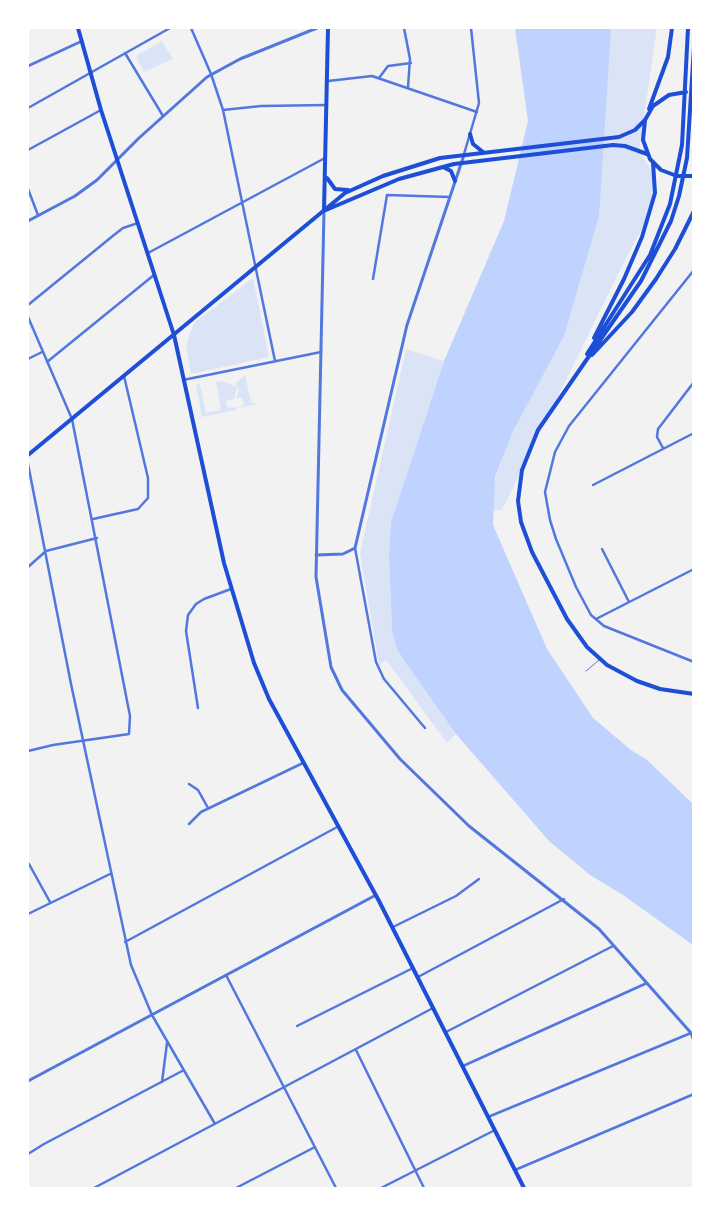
<!DOCTYPE html>
<style>
body{margin:0}
#map{position:relative;width:721px;height:1216px;overflow:hidden;background:#f2f2f2;font-family:"Nunito Sans",sans-serif}
canvas{display:block}
.frame{position:absolute;inset:0;border:29px solid #fff;pointer-events:none}
</style>
<div id="map">
<canvas width="721" height="1216"></canvas>
<div class="frame"></div>
</div>
<script>
const ctx = document.querySelector('canvas').getContext('2d');
ctx.lineJoin = 'round';
function fill(path, color) { ctx.fillStyle = color; ctx.fill(path, 'evenodd'); }
const toPath = rows => new Path2D(rows.map(r => 'M' + r).join(''));
function trace(path, color, width, dash) { ctx.strokeStyle = color; ctx.lineWidth = width; ctx.lineCap = dash ? 'butt' : 'round'; ctx.setLineDash(dash || []); ctx.stroke(path); }
fill(toPath([
 [600,28,657,28,639,151,650,168,655,192,651,213,626,258,502,510,487,511,488,500,509,439],
 [162,41,173,59,144,72,136,56],
 [253,278,269,357,191,374,186,345,194,323],
 [406,349,444,361,391,522,389,556,392,631,397,649,407,665,456,734,447,743,386,660,379,665,360,553],
 [245,375,251,402,258,404,238,408,244,405,242,397,236,399,239,389,235,384],
 [216,381,225,382,237,387,234,399,226,401,228,408,236,407,236,410,202,417,196,385,200,384,206,413,221,410]
]), '#dbe4f7');
fill(toPath([
 [515,28,611,28,599,216,564,336,513,431,495,477,493,525,547,649,593,718,631,750,647,760,693,804,693,945,623,895,590,875,549,841,456,734,407,665,397,649,392,631,389,556,391,522,444,361,504,221,528,121]
]), '#bfd3fe');
trace(toPath([
 [586,671,599,660]
]), '#5277de', 1);
trace(toPath([
 [191,28,211,74,223,110,275,361],
 [404,28,410,59,408,87],
 [125,53,163,116],
 [28,66,82,41],
 [379,78,388,66,411,63],
 [328,81,372,76,477,112],
 [28,108,170,28],
 [223,110,261,106,326,105],
 [28,150,101,110],
 [464,154,479,103,471,28],
 [28,189,38,215],
 [148,253,325,158],
 [694,270,569,426,555,452,545,492,550,520,556,539,576,587,591,615,604,626,694,662],
 [373,279,387,195,449,197],
 [28,305,114,235,123,228,138,223],
 [28,317,72,419,130,716,129,734,53,745,28,751],
 [28,359,42,352],
 [47,362,154,275],
 [183,380,321,352],
 [663,448,657,437,658,429,694,382],
 [28,464,71,684,131,965,152,1015,215,1124],
 [593,485,694,433],
 [93,519,138,509,148,498,148,478,124,376],
 [355,548,376,662,384,679,425,728],
 [602,549,629,602],
 [28,567,46,551,97,538],
 [596,619,694,569],
 [198,708,186,631,188,615,196,604,204,599,231,589],
 [189,784,198,790,208,808],
 [189,824,201,812,303,763],
 [29,864,50,902],
 [28,914,110,874],
 [393,927,456,896,479,879],
 [125,942,339,826],
 [226,975,336,1188],
 [418,977,564,899],
 [297,1026,413,968],
 [446,1032,613,946],
 [356,1050,424,1188],
 [463,1066,647,983],
 [162,1082,167,1043],
 [488,1117,691,1033],
 [28,1154,44,1144,184,1070],
 [515,1170,694,1094],
 [94,1188,433,1008],
 [236,1188,315,1147],
 [381,1188,495,1130]
]), '#5277de', 2.5);
trace(toPath([
 [324,211,316,577,331,667,342,690,400,759,469,826,599,929,691,1033,694,1041],
 [28,221,75,196,97,180,139,138,207,77,240,59,317,28],
 [316,555,343,554,355,548,407,325,464,155],
 [28,1081,376,895]
]), '#5277de', 3);
trace(toPath([
 [78,28,101,110,174,335,224,563,254,663,269,699,379,901,524,1188],
 [470,134,473,144,483,152],
 [443,167,451,171,455,181],
 [327,178,335,189,348,190],
 [324,210,328,28],
 [326,210,399,179,454,164,613,145,625,146,647,154],
 [28,455,345,193,383,176,440,158,619,137,635,130,645,120]
]), '#1d4ed8', 4);
trace(toPath([
 [694,47,687,158,679,196,671,221,641,281,538,430,522,470,518,501,521,522,532,552,567,619,587,647,607,665,637,681,660,689,694,694],
 [686,92,669,95,653,106,645,120,643,140,650,159,661,170,677,176,694,176],
 [649,109,668,57,672,28],
 [594,338,624,279,642,237,655,193,653,163],
 [587,354,650,255,670,204,682,145,688,28],
 [592,355,632,312,656,279,675,249,694,211]
]), '#1d4ed8', 4);
</script>
